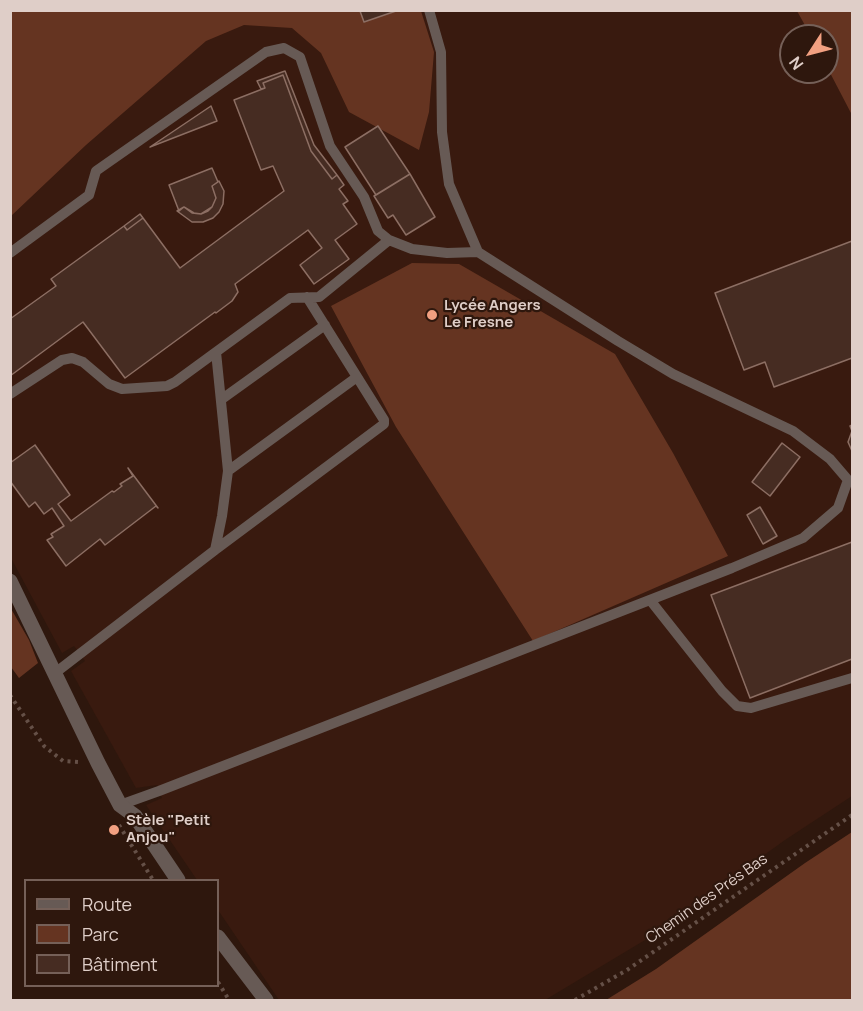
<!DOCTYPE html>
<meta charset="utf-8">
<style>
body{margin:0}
#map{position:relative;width:863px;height:1011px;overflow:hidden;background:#2e170d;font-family:Manrope,sans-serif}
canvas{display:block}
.frame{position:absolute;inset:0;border:12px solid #dfcec8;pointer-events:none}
.legend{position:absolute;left:24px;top:879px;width:195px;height:108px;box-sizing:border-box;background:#2e170d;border:2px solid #756058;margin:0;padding:8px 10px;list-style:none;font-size:18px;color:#dfcec8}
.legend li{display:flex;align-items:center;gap:12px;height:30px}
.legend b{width:30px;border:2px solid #756058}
.north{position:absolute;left:779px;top:24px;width:60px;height:60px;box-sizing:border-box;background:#2e170d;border:2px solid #756058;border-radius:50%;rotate:234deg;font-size:16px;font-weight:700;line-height:24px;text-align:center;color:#dfcec8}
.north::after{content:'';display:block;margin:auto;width:21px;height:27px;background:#f2a081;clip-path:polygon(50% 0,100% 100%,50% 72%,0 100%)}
</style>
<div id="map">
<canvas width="863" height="1011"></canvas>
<div class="frame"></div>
<ul class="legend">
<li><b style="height:8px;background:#675a55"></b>Route</li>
<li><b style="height:16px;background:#653421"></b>Parc</li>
<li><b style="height:16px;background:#462c22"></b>Bâtiment</li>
</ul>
<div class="north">N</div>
</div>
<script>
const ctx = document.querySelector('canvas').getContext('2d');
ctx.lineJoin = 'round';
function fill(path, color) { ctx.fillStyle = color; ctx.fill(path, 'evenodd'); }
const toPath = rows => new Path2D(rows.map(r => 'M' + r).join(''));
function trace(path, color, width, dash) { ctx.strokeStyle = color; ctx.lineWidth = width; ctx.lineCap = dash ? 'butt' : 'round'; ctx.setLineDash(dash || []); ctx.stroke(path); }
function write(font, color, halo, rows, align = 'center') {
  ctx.font = font + ' Manrope,sans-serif'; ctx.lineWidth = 4.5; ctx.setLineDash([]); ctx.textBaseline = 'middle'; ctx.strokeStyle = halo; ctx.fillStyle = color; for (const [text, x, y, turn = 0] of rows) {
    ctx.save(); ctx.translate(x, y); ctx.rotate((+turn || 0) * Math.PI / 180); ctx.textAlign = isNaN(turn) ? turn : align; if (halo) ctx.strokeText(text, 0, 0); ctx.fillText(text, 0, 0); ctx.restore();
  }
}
fill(toPath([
 [10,11,852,11,852,796,785,840,650,937,545,1000,279,1000,218,910,218,880,197,880,146,805,162,798,157,785,136,788,71,671,85,661,74,646,62,653,11,558],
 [791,36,827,36,827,72,791,72]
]), '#391a0f');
fill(toPath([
 [11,11,421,11,434,52,429,112,419,150,349,112,321,53,292,28,244,25,206,41,86,145,11,216],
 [797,11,852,11,852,115,827,67,827,36,811,36],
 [412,263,459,264,615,354,673,453,728,556,533,641,396,427,331,306],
 [10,607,29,640,38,663,19,678,11,667],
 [852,832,852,1000,606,1000,656,969,805,863]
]), '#653421');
const building = toPath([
 [361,10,396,10,396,11,364,22,360,11,361,10],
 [285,71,314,145,337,175,332,179,311,151,283,75,263,83,265,88,261,89,257,81,285,71],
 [283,75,311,151,332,179,337,175,344,185,339,189,348,201,343,204,357,224,335,240,349,259,314,284,300,265,322,248,308,230,235,284,238,292,232,301,216,313,215,312,125,378,83,322,10,376,10,319,56,286,51,279,124,226,127,230,143,218,180,268,284,191,273,166,261,170,234,100,265,88,263,83,283,75],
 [211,106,217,121,150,147,211,106],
 [378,126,410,174,376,195,345,147,378,126],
 [212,168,218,182,212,186,216,198,212,207,201,214,192,213,184,207,179,211,169,185,212,168],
 [410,174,435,217,406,235,393,215,388,218,374,196,410,174],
 [219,181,224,191,223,204,219,212,213,218,203,222,192,222,177,211,184,207,194,213,201,214,208,211,212,207,216,198,212,186,219,181],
 [140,214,143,218,127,230,124,226,140,214],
 [852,241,852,358,774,387,765,362,744,370,715,293,852,241],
 [852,425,852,451,848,442,852,431,850,426,852,425],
 [782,443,800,457,770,496,752,482,782,443],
 [35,445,70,495,58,504,71,521,112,491,114,492,122,486,120,484,133,476,128,468,158,508,156,506,105,545,100,539,66,566,47,540,53,537,51,534,64,526,52,508,44,514,35,502,29,507,10,481,10,463,35,445],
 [760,507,777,536,763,544,747,515,760,507],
 [852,542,852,659,750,698,711,595,852,542]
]);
fill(building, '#462c22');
trace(building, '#8c6e63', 1.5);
trace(toPath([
 [10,695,44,746,63,761,79,762],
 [119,825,153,880],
 [218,982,229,1000],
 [575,1000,627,970,852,815]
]), '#655047', 4, [3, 4.5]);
trace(toPath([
 [10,253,89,195,96,171,266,52,284,48,300,57,330,146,364,197,378,231,389,240,412,249,447,253,478,252],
 [10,394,62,360,72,358,83,362,109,384,122,389,167,386,175,382,216,352],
 [222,399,325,325],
 [228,471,357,377],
 [215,550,384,424,384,420,307,297],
 [650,600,722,691,737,706,751,708,852,678],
 [55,673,215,550,222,516,228,471,216,352,290,298,319,297,389,240],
 [120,805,159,791,732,568,803,538,838,508,848,480,830,459,793,431,673,374,618,341,478,252,449,184,442,132,441,52,429,10]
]), '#675a55', 10);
trace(toPath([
 [10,581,98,763,120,805,135,816,178,880],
 [218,937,266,1000]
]), '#675a55', 15);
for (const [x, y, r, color] of [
 [432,315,6,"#f2a081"],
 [114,830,6,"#f2a081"]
]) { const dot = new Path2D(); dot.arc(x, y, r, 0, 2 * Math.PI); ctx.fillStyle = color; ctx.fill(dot); trace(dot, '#2e170d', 2); }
write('bold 15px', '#dfcec8', '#2e170d', [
 ["Lycée Angers",444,306],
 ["Le Fresne",444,323],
 ["Stèle \"Petit",126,821],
 ["Anjou\"",126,838]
], 'left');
write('15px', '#dfcec8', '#2e170d', [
 ["Chemin des Prés Bas",707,899,-35]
]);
</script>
